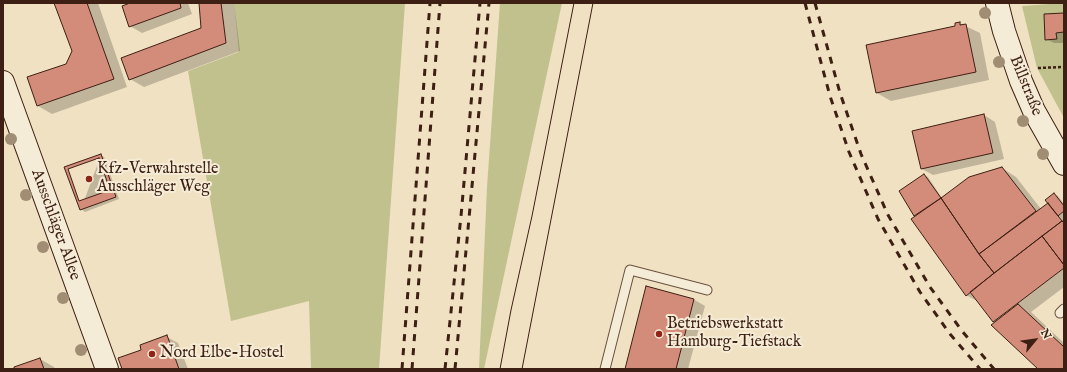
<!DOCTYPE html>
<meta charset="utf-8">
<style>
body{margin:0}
#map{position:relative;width:1067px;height:372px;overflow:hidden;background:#f0e1c2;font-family:"IM FELL English",serif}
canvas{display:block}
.frame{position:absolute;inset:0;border:4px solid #3e1f13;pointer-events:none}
.north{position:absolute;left:1015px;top:320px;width:40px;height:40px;-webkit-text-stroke:3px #f5ecd7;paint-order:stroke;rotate:61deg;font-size:11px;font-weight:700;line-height:16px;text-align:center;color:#3e1f13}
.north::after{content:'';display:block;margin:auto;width:14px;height:18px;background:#3e1f13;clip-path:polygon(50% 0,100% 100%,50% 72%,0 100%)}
</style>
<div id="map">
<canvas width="1067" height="372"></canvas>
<div class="frame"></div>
<div class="north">N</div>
</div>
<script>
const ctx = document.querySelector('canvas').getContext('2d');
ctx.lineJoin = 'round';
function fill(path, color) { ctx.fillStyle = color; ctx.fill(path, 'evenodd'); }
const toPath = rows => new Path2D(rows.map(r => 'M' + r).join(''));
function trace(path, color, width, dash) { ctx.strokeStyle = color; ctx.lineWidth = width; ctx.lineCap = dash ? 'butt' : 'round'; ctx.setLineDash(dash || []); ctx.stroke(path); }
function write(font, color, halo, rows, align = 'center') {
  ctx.font = font + ' "IM FELL English",serif'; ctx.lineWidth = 4; ctx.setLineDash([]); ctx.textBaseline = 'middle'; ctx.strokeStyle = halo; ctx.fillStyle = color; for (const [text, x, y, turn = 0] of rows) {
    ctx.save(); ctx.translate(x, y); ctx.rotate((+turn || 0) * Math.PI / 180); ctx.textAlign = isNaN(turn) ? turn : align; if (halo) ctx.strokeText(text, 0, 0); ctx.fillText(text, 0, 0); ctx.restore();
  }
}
fill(toPath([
 [234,3,405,3,379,369,311,369,309,301,231,321,188,71,239,52],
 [500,3,562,3,484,369,479,369,487,187],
 [1064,3,1064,118,1037,68,1022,6]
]), '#c1c18e');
fill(toPath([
 [55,3,98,3,127,87,52,114,38,106,67,65,73,51],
 [133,3,188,3,192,14,142,33,130,26],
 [200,3,234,3,240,51,144,87,130,79,202,28],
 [1064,14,1064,43,1054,43,1046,39],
 [959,23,980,33,989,80,891,101,877,93,957,27],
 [984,115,995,122,1004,159,933,175,922,169,913,132],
 [101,155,104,157,119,199,85,212,81,209],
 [1002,168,1016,177,1041,209,1049,203,1054,194,1058,196,1064,204,1064,287,1031,312,1064,343,1064,369,1039,369,994,323,979,302,966,295,900,192,924,175,928,177,942,198],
 [693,299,705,306,688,369,626,369],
 [167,337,178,343,188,369,123,369,143,351],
 [40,359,54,367,55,369,15,369]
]), '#0003');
const building = toPath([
 [54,3,87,3,114,79,37,106,27,77,66,64,72,51,54,3],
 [130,3,180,3,181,8,129,27,122,6,130,3],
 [199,3,221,3,226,43,129,80,121,58,201,28,199,3],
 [1064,13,1064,32,1056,33,1057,39,1045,40,1044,14,1064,13],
 [960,22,960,25,966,24,976,72,876,93,866,45,955,26,955,23,960,22],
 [984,114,993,153,921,169,912,131,984,114],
 [101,154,116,197,80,210,64,167,101,154],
 [99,158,110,190,79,201,68,169,99,158],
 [1002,167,1036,211,979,254,941,198,969,177,1002,167],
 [924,174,941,198,914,216,899,191,924,174],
 [1054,193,1064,206,1064,211,1058,216,1045,200,1054,193],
 [941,198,979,254,994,273,966,296,911,219,941,198],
 [1048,203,1062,221,994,273,979,254,1048,203],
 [1062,221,1064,223,1064,265,1042,236,1062,221],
 [1042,236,1064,265,1064,268,993,322,970,292,1042,236],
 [646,286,694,299,676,369,625,369,646,286],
 [1018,304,1064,347,1064,369,1038,369,991,325,1018,304],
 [167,335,179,369,122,369,118,358,141,350,140,345,167,335],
 [40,358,44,369,14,369,14,367,40,358]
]);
fill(building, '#d38b7a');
trace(building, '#3e1f13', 1);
const lane = toPath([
 [1060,313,1064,309],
 [605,369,630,270,707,290]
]);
const secondary = toPath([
 [997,3,1004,31,1021,81,1034,111,1064,164],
 [3,82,107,369]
]);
trace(lane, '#6a503f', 11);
trace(secondary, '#3e1f13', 24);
trace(toPath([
 [1038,68,1064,67]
]), '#3e1f13', 2.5, [3, 2]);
trace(lane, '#f5ecd7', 9);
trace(secondary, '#f5ecd7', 22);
trace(toPath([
 [500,369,511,310,532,216,574,3],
 [522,369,593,3]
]), '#3e1f13', 1);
trace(toPath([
 [805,3,830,96,849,152,878,219,920,292,950,334,980,369],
 [815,3,840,93,861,154,888,215,930,287,962,331,994,369],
 [402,369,430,3],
 [412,369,440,3],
 [445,369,461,216,480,3],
 [455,369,489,3]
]), '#3e1f13', 3, [7, 7]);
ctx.fillStyle = '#a08d73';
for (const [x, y] of [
 [985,13],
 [999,62],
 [1023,121],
 [11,139],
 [1043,154],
 [26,195],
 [43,247],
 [63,298],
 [81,350]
]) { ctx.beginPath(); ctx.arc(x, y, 6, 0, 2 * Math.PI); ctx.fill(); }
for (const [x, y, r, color] of [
 [89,179,4,"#8f2418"],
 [659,334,4,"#8f2418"],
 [152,354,4,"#8f2418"]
]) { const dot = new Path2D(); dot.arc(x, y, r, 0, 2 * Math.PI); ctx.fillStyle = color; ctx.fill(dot); trace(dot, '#f5ecd7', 1.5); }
write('16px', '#3e1f13', '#f5ecd7', [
 ["Billstraße",1025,86,68],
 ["Ausschläger Allee",55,225,70]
]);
write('16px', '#3e1f13', '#f5ecd7', [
 ["Kfz-Verwahrstelle",97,170],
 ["Ausschläger Weg",97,188],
 ["Betriebswerkstatt",667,325],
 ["Hamburg-Tiefstack",667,343],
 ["Nord Elbe-Hostel",160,354]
], 'left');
</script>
